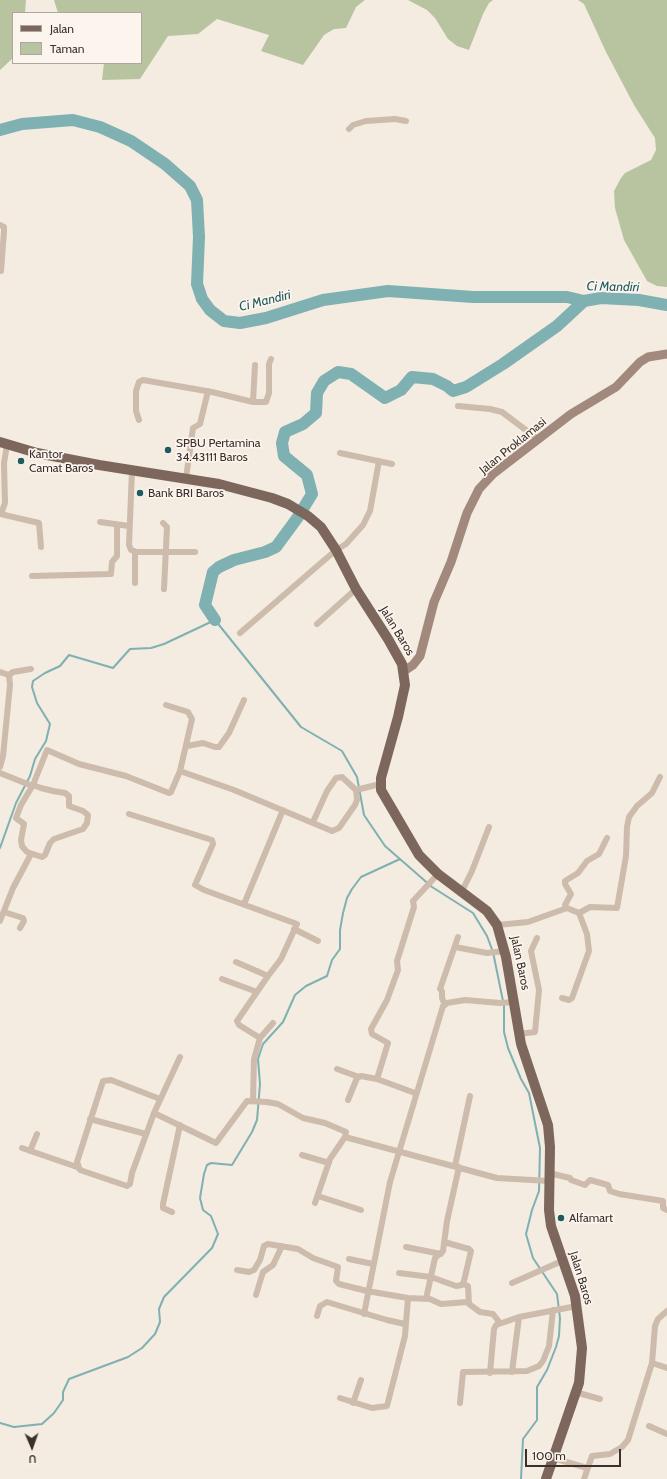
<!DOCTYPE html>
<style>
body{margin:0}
#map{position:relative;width:667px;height:1479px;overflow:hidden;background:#f4ebe1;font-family:Cabin,sans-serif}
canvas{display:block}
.legend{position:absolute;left:12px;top:12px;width:130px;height:52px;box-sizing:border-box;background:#fbf5ee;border:1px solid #aea6a0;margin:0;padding:5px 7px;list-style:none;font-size:12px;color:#3b302b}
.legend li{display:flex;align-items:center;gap:8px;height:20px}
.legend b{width:20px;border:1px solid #aea6a0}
.north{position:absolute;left:12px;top:1427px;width:40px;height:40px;-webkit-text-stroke:3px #fbf5ee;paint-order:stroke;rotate:178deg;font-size:11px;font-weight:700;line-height:16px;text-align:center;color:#3b302b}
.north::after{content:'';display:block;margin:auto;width:14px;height:18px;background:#3b302b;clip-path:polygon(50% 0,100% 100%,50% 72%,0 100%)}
.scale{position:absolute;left:525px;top:1449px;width:96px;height:18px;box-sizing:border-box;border:2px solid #3b302b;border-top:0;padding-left:5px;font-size:12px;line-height:14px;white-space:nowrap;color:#3b302b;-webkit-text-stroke:3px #fbf5ee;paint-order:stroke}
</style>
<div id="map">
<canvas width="667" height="1479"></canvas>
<ul class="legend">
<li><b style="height:5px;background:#7d675c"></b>Jalan</li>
<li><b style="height:11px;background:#b8c4a0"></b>Taman</li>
</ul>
<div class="north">U</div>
<div class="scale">100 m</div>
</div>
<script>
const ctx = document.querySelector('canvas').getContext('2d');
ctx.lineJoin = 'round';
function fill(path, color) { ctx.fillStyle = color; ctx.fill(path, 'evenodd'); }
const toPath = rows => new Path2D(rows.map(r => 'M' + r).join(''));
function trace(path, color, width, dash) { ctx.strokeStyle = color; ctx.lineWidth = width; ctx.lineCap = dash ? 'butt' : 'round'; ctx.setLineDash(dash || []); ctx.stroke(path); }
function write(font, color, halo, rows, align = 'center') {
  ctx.font = font + ' Cabin,sans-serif'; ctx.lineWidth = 3.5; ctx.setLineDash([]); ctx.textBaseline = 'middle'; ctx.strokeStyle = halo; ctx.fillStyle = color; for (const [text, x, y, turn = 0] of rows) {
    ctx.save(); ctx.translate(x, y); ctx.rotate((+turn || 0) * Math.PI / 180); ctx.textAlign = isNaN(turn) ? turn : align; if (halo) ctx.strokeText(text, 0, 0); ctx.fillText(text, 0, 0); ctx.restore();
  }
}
fill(toPath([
 [0,0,26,0,25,13,13,13,13,58,0,70],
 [54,0,365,0,356,7,346,28,334,29,324,35,303,65,261,51,269,35,217,19,198,34,168,36,140,79,102,80,104,63,141,63,141,13,58,13],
 [408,0,493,0,489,3,483,14,469,50,457,46,448,39,435,18,427,10],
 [578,0,667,0,667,287,657,286,647,281,624,240,615,208,614,191,621,178,625,173,651,160,656,150,655,138,634,105,606,52,584,4]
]), '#b8c4a0');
trace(toPath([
 [0,848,16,803,30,776,35,759,46,741,50,724,37,703,32,687,33,681,45,673,60,666,69,655,113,668,130,649,151,648,164,644,215,620,301,727,342,751,357,777,364,815,385,846,432,887,473,913,487,936,493,952,504,1006,504,1032,508,1048,521,1079,529,1093,540,1148,539,1191,532,1210,526,1234,533,1258,557,1294,560,1318,559,1336,556,1347,547,1370,537,1387,537,1420,523,1439,521,1479],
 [0,1423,14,1427,42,1424,54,1413,63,1400,63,1392,69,1379,128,1357,142,1348,155,1334,160,1322,159,1309,164,1297,212,1248,218,1234,211,1216,203,1210,200,1198,204,1174,207,1165,211,1163,232,1165,252,1132,257,1120,260,1084,258,1059,263,1044,283,1022,295,995,306,986,327,976,332,960,340,949,340,930,343,913,347,898,352,889,361,877,400,859]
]), '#7fb0b2', 2);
trace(toPath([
 [0,130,22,124,73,120,100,127,131,141,165,164,190,186,197,200,199,237,197,284,202,299,210,310,224,321,240,323,266,318,323,300,388,291,473,297,567,297,584,301,601,298,639,300,667,305],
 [215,620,205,605,213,572,219,567,234,560,265,552,276,547,298,517,312,494,307,475,284,456,282,443,285,432,303,424,316,413,317,393,324,381,338,372,351,374,385,398,401,390,412,377,433,379,447,386,453,391,466,387,503,364,557,326,584,301]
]), '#7fb0b2', 12);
trace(toPath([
 [349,129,353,125,366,121,395,119,406,121],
 [0,225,4,227,4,231,1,271],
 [253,402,255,365],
 [458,406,490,409,502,412,539,440],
 [139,420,136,411,136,391,139,382,143,380,212,392,253,402,266,402,269,393,269,364,271,359],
 [340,453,392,464],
 [132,470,129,545,131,550,137,552,195,552],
 [186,478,193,428,200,424,208,391],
 [0,514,39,523,41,547],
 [1,514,5,503,4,463,7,445],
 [100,522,129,526],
 [163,523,167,527,164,589],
 [32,576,111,574,112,562,117,556,117,525],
 [135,583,135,552],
 [317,624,356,589],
 [240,633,336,550,346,544,363,525,370,511,379,461],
 [0,672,9,675],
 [9,675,13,672,31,669],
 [166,705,188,712,192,719,180,771,234,790,332,831,339,828,355,805,357,800,356,790,380,784],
 [187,746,203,743,215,747,219,747,229,733,244,700],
 [0,767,3,756,10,685,9,675],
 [0,773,30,785,33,785,41,788,53,791,65,793,69,796,69,806,83,811,88,815,87,823,83,829,54,839,50,843,45,855,42,857,27,852,22,846,21,840,24,824,16,818,21,805,33,785,47,750,79,764,126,776,169,793,171,792,180,771],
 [129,814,212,840,213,844,195,885,204,890,297,924,281,959,268,976],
 [313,822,327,791,336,778,342,777,356,790],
 [462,891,472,871,489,827],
 [244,904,283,810],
 [567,908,565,905,571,894,565,884,565,881,578,873,587,861,599,854,607,838],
 [4,912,23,918,24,921,20,928],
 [0,921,13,888,31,854],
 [497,925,528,922,567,908,579,913,590,907,617,908,626,856,627,827,629,817,637,806,652,793,660,777],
 [294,929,318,941],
 [455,947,487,953,505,951],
 [236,962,268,976,237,1021,239,1025,260,1038],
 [222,979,257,992],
 [562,998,569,1000,572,998,589,951,587,934,579,913],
 [445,1005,442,998,442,991,440,989,458,937],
 [519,1034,535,1032,539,990,531,951,537,938],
 [337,1069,359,1077],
 [377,1079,388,1043,372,1034,371,1029,387,1000,398,970,397,961,414,907,413,901,438,874],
 [160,1099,111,1080,103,1081,77,1162,80,1170,127,1186,130,1184,132,1173,154,1113,216,1143,247,1101,267,1102,278,1104,303,1118,325,1123,346,1132,345,1137,330,1159,315,1203],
 [253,1100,254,1059,260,1038,273,1023],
 [348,1100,357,1078,361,1076,377,1079,415,1093],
 [154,1113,180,1057],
 [90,1119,146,1134],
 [345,1137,497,1178,549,1181],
 [22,1148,77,1167],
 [30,1151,37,1134],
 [302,1155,329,1163],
 [455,1166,470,1096],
 [549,1173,570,1178,571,1180,585,1185,590,1180,608,1185,610,1191,619,1194,663,1201,663,1208,667,1210],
 [318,1196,361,1210],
 [172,1212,163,1208,163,1204,180,1125],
 [406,1247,441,1254],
 [349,1259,373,1264],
 [237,1270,249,1272,254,1270,260,1260,264,1246,268,1244,298,1249,313,1258,338,1267,336,1281,339,1284,367,1291,408,1298,430,1299,441,1304,467,1302],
 [399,1273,431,1277,456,1286,462,1285,464,1281,471,1251,469,1249,444,1242],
 [512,1283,562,1261],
 [463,1284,468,1286,469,1304,480,1312,493,1314,500,1323],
 [256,1295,263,1272,273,1265,282,1246],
 [426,1299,435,1258,443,1251,447,1221,459,1167],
 [667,1311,658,1319,655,1326,652,1363,667,1368],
 [364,1314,390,1182,443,1006,447,1003,465,1000,500,1003,514,1002],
 [317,1316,320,1306,327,1302,387,1320,405,1324],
 [512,1372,519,1317],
 [490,1373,494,1329,496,1325,519,1317,577,1306],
 [575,1392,600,1399],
 [340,1398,372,1408,387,1406,405,1336,408,1298],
 [353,1403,361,1380],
 [460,1403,463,1372,527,1371,539,1366,543,1361,549,1346,553,1310],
 [649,1426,667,1434],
 [553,1458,587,1468],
 [584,1479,592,1456,610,1454,622,1447,628,1440,652,1363]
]), '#cdbbac', 6);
trace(toPath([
 [404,671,413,665,420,656,434,602,451,562,467,513,479,489,493,474,571,414,616,387,640,362,648,357,667,354]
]), '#a18a7d', 9);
trace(toPath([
 [0,442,37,453,99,465,219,484,272,498,288,504,308,516,321,527,336,550,356,589,388,639,402,664,405,685,398,717,381,778,381,790,419,855,438,874,487,911,497,925,506,957,521,1044,548,1125,550,1147,549,1210,551,1226,575,1296,582,1348,579,1383,546,1479]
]), '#7d675c', 10);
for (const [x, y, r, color] of [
 [168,450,4,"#1f5a5e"],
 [21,461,4,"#1f5a5e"],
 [140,493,4,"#1f5a5e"],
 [561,1218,4,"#1f5a5e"]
]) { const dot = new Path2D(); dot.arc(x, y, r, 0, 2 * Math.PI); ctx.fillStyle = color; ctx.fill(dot); trace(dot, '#fbf5ee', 1.5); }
write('12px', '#3b302b', '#fbf5ee', [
 ["SPBU Pertamina",176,443],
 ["34.43111 Baros",176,457],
 ["Kantor",29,454],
 ["Camat Baros",29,468],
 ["Bank BRI Baros",148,493],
 ["Alfamart",569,1218]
], 'left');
write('12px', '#3b302b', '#fbf5ee', [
 ["Jalan Proklamasi",513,446,-39],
 ["Jalan Baros",397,631,59],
 ["Jalan Baros",520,963,78],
 ["Jalan Baros",581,1278,73]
]);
write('italic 13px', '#1f5a5e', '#fbf5ee', [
 ["Ci Mandiri",613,287,1],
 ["Ci Mandiri",265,301,-14]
]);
</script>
